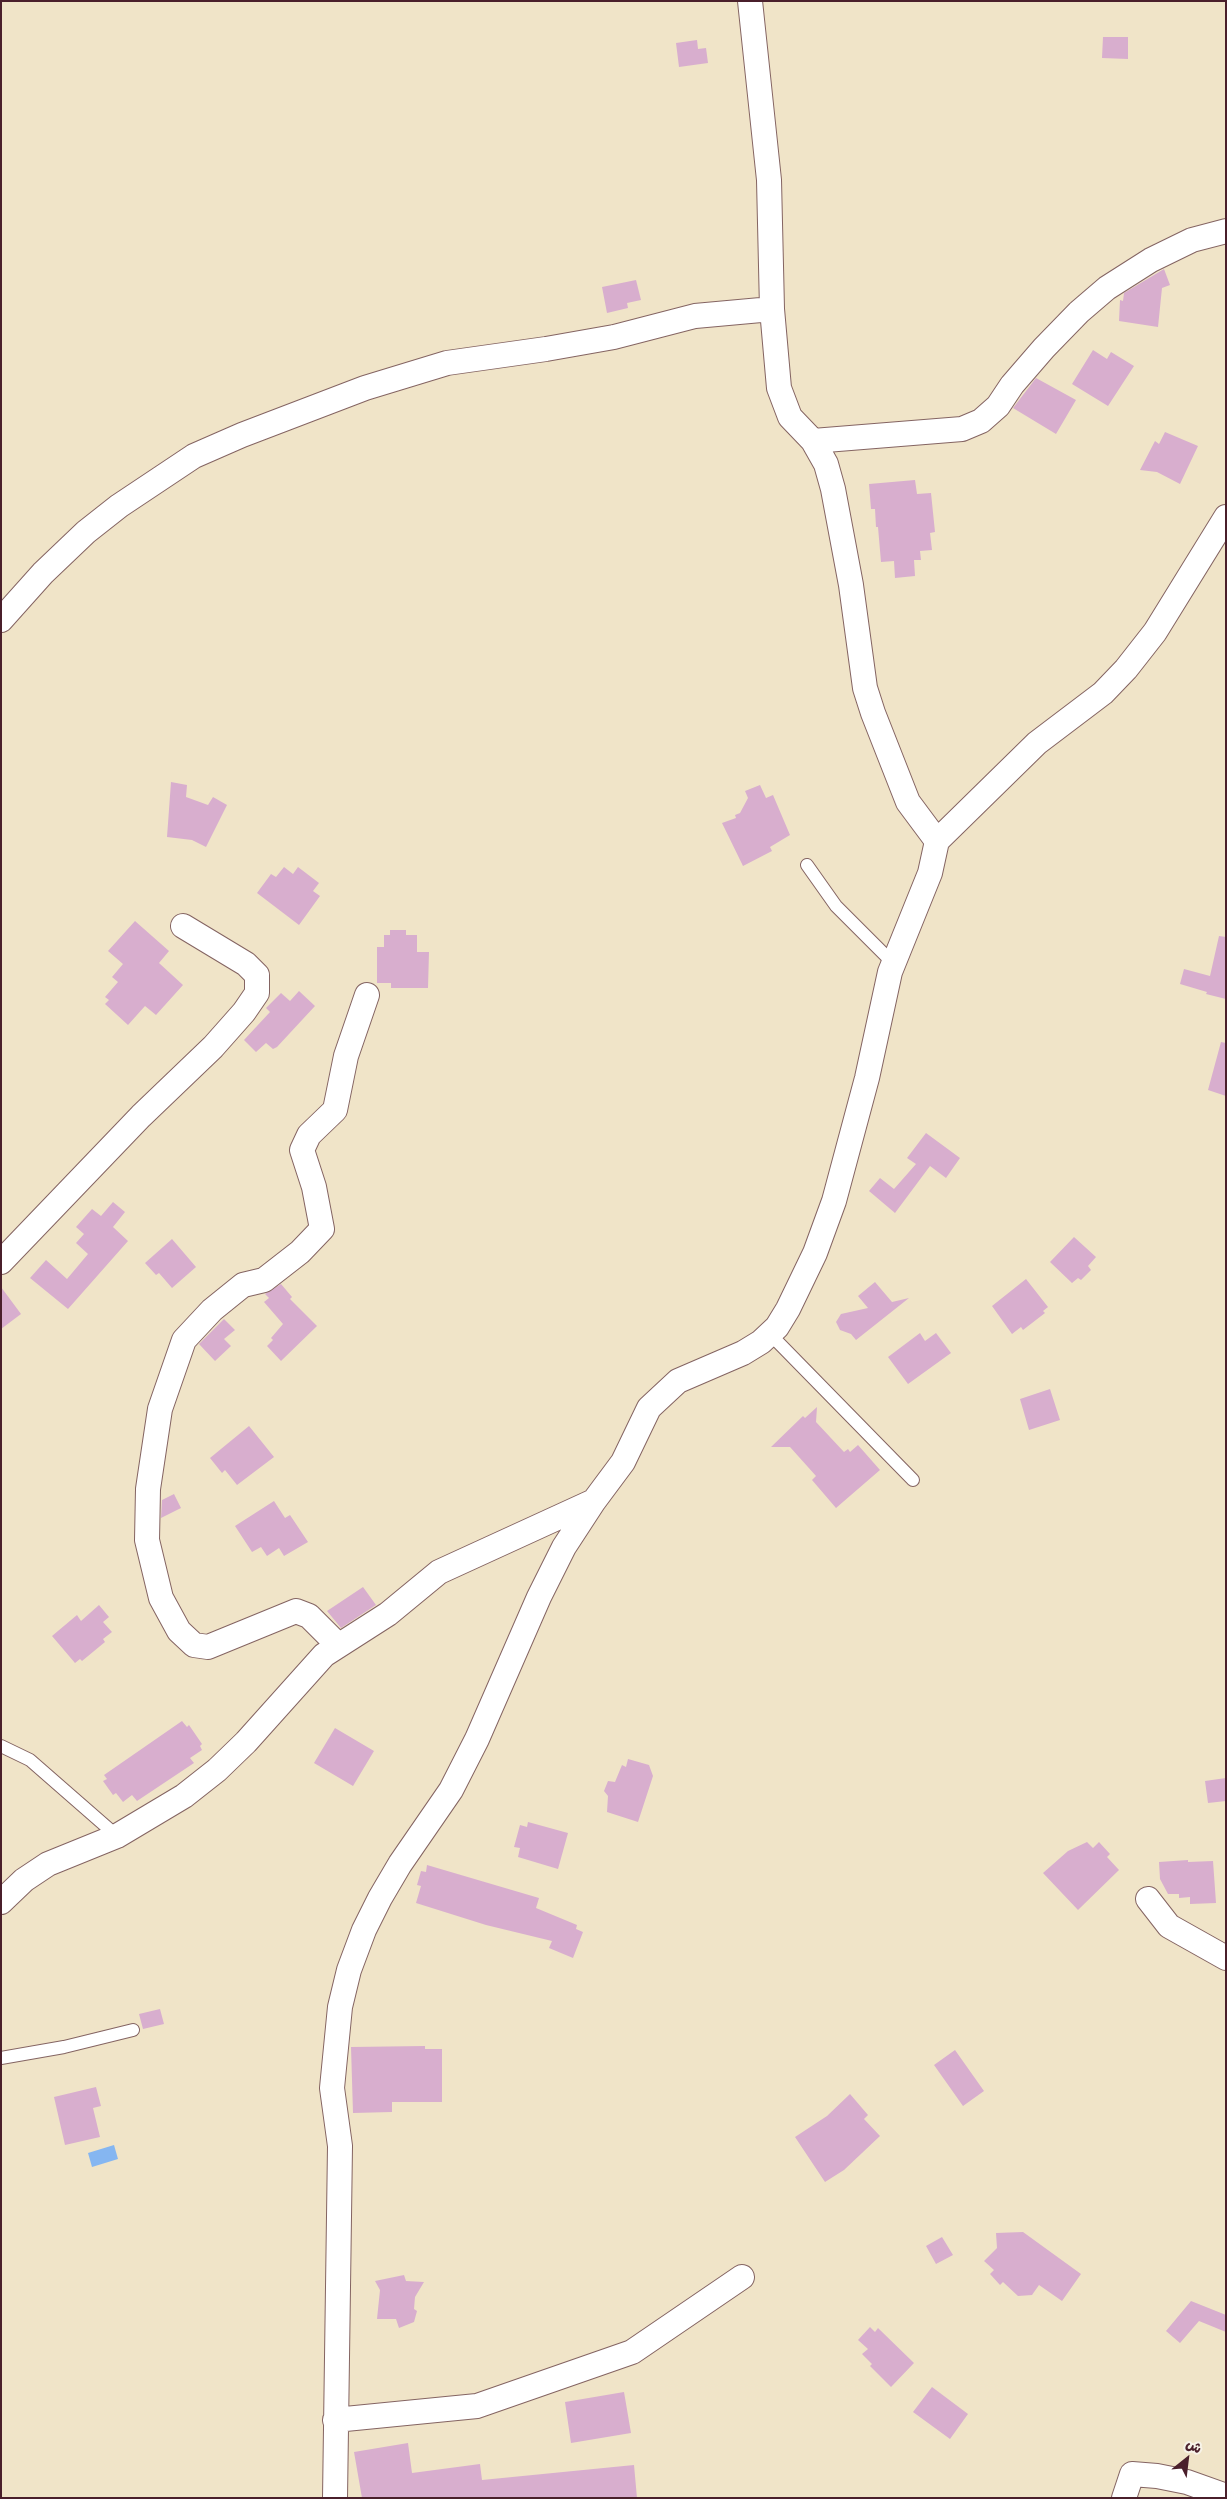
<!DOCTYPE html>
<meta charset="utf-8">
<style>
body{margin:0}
#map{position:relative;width:1227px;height:2499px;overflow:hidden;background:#f0e4c8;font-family:Mali,"Playpen Sans Arabic",sans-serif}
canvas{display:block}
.frame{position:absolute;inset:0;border:2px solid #4a1f2b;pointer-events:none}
.north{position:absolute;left:1162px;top:2434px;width:50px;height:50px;-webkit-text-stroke:4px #f7f3e8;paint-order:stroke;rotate:29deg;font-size:14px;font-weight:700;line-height:20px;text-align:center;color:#4a1f2b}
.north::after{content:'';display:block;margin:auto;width:18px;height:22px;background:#4a1f2b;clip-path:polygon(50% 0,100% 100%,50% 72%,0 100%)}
</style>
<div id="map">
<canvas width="1227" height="2499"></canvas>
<div class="frame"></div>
<div class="north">ش</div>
</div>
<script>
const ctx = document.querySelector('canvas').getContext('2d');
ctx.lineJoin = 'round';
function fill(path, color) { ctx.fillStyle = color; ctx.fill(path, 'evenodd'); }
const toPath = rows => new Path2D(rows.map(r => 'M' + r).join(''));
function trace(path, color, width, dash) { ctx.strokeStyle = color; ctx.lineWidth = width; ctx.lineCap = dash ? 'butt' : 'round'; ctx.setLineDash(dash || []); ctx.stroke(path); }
fill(toPath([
 [114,2145,118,2159,92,2167,88,2153]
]), '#85b6f1');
fill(toPath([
 [1103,37,1128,37,1128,59,1102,58],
 [697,40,698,49,706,48,708,63,679,67,676,43],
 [1164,269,1170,285,1162,288,1158,327,1119,321,1120,300,1123,301,1124,293],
 [636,280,641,300,627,303,628,308,607,313,602,287],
 [1093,350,1107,359,1111,352,1134,366,1108,406,1072,384],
 [1036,378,1076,400,1056,434,1013,408],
 [1165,432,1198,446,1180,484,1157,472,1140,470,1155,441,1159,444],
 [915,480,917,494,931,493,935,532,930,533,932,550,920,551,921,560,914,560,915,576,895,578,894,561,881,562,878,527,876,527,875,509,871,509,869,484],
 [171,782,187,785,186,797,208,805,213,797,227,805,206,847,192,840,167,837],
 [760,785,766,798,773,795,790,835,770,847,772,851,743,866,722,823,736,818,735,815,740,813,748,798,745,791],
 [284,867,293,874,298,867,319,883,313,891,320,896,299,925,257,893,271,874,276,877],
 [135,921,169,951,159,963,183,985,156,1015,145,1006,128,1025,105,1004,109,1000,105,997,118,982,112,977,123,964,108,951],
 [390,930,406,930,406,935,417,935,417,952,429,952,428,988,391,988,391,983,377,983,377,947,384,947,384,935,390,935],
 [1219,936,1226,937,1226,999,1206,994,1207,992,1180,984,1184,969,1210,976],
 [299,991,315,1006,277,1047,273,1049,266,1043,256,1052,244,1040,270,1012,266,1008,281,993,290,1001],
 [1221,1042,1226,1043,1226,1096,1208,1090],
 [926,1133,960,1158,946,1178,930,1166,895,1213,869,1191,880,1178,894,1189,916,1164,907,1158],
 [113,1202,125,1212,113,1227,128,1241,68,1309,30,1278,46,1260,67,1279,88,1254,76,1243,84,1234,76,1227,92,1209,101,1216],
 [1074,1237,1096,1257,1088,1266,1091,1270,1081,1280,1078,1278,1072,1283,1050,1262],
 [172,1239,196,1267,172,1288,159,1273,156,1275,145,1263],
 [1026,1279,1048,1307,1043,1311,1045,1313,1023,1330,1021,1327,1012,1334,992,1306],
 [875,1282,892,1302,909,1298,856,1340,851,1334,840,1330,836,1322,841,1314,868,1308,858,1296],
 [281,1284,292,1297,290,1299,317,1326,281,1361,267,1346,273,1340,271,1338,283,1324,264,1302,269,1298,265,1294],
 [1,1287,21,1314,1,1329],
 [224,1319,235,1330,224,1339,231,1346,215,1361,199,1344],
 [920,1333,925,1341,936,1333,951,1353,908,1384,888,1357],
 [1050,1389,1060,1420,1029,1430,1020,1399],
 [817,1407,816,1422,844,1452,848,1449,850,1452,858,1445,880,1470,836,1508,812,1480,816,1476,790,1447,771,1447,803,1416,805,1418],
 [249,1426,274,1457,237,1485,225,1470,222,1473,210,1458],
 [174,1494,181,1508,161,1518,162,1500],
 [274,1501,285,1518,290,1515,308,1542,284,1556,279,1548,267,1556,261,1547,252,1552,235,1526],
 [363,1587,376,1605,341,1628,327,1611],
 [99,1605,109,1617,103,1622,112,1632,103,1639,105,1642,82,1661,80,1659,75,1663,52,1636,77,1615,81,1621],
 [182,1721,187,1727,189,1725,202,1744,200,1746,202,1750,190,1758,194,1763,137,1801,132,1795,123,1802,116,1793,113,1795,103,1781,107,1779,104,1775],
 [335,1728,374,1751,353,1786,314,1763],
 [628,1759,649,1765,653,1776,638,1822,607,1812,608,1796,604,1791,608,1781,615,1782,622,1765,626,1767],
 [1226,1778,1226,1801,1208,1803,1205,1781],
 [528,1822,568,1833,558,1869,518,1857,520,1848,514,1847,520,1825,527,1827],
 [1087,1842,1093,1848,1099,1842,1110,1854,1107,1857,1119,1870,1078,1910,1043,1873,1068,1851],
 [1188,1860,1188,1862,1213,1861,1216,1903,1190,1904,1190,1897,1179,1898,1179,1894,1168,1894,1160,1879,1159,1862],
 [427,1865,539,1898,536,1908,577,1925,576,1929,583,1932,573,1958,549,1948,552,1941,486,1925,416,1903,421,1886,417,1885,421,1871,426,1872],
 [160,2009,164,2024,143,2029,139,2014],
 [425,2046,425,2049,442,2049,442,2102,392,2102,392,2112,353,2113,351,2047],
 [955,2050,984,2091,963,2106,934,2065],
 [96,2087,101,2106,93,2108,100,2137,65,2145,54,2097],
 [850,2094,868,2115,864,2119,880,2136,844,2170,825,2182,795,2137,827,2116],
 [1023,2232,1081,2274,1062,2301,1039,2285,1032,2295,1018,2296,1003,2282,1000,2285,990,2274,994,2270,984,2261,997,2248,996,2233],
 [942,2237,953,2255,936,2264,926,2246],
 [404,2275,406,2281,424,2282,415,2297,414,2309,417,2311,414,2322,399,2328,396,2319,377,2319,380,2290,375,2281],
 [1191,2301,1226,2315,1226,2332,1199,2321,1180,2343,1166,2331],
 [870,2327,875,2332,878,2328,914,2363,891,2387,870,2366,872,2364,862,2354,868,2349,858,2340],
 [932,2387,968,2414,950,2439,913,2412],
 [624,2392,631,2433,571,2443,565,2402],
 [408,2443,412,2473,480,2464,482,2480,634,2465,637,2498,362,2498,354,2452]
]), '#d8aece');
const service = toPath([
 [807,865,836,906,893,963],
 [770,1334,913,1480],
 [1,1746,30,1760,117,1836],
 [1,2058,64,2047,133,2030]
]);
const minor = toPath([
 [750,1,769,180,772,309,779,388,790,417,813,441,962,429,981,421,998,406,1012,385,1044,348,1079,312,1107,288,1151,260,1192,240,1226,231],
 [813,441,826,464,833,489,851,585,865,688,873,713,908,802,937,841],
 [1,620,43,573,86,532,119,506,194,456,242,435,365,388,447,363,546,349,614,337,695,316,772,309],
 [1,1262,141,1116,213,1047,244,1012,257,993,257,975,246,964,183,926],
 [338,1645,309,1616,296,1611,208,1647,194,1645,179,1631,161,1598,147,1540,148,1489,160,1409,184,1340,212,1310,243,1285,264,1280,300,1252,322,1229,314,1187,302,1150,309,1135,335,1110,346,1056,367,995],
 [1148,1899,1169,1926,1226,1958],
 [1,1902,24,1880,48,1864,117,1836,184,1796,217,1770,246,1742,324,1655,388,1614,439,1572,594,1501],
 [335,2420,477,2406,632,2352,742,2277],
 [335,2498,340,2146,332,2088,340,2007,349,1970,364,1930,380,1898,400,1864,451,1790,477,1739,539,1597,564,1547,594,1501,623,1462,649,1408,678,1381,743,1353,761,1342,777,1327,788,1309,815,1253,834,1201,867,1078,890,972,930,873,937,841,1037,743,1103,693,1126,669,1155,632,1226,517],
 [1124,2498,1132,2474,1157,2476,1187,2482,1226,2496]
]);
trace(service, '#846462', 14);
trace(minor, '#846462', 26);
trace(service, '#fff', 12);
trace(minor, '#fff', 24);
</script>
